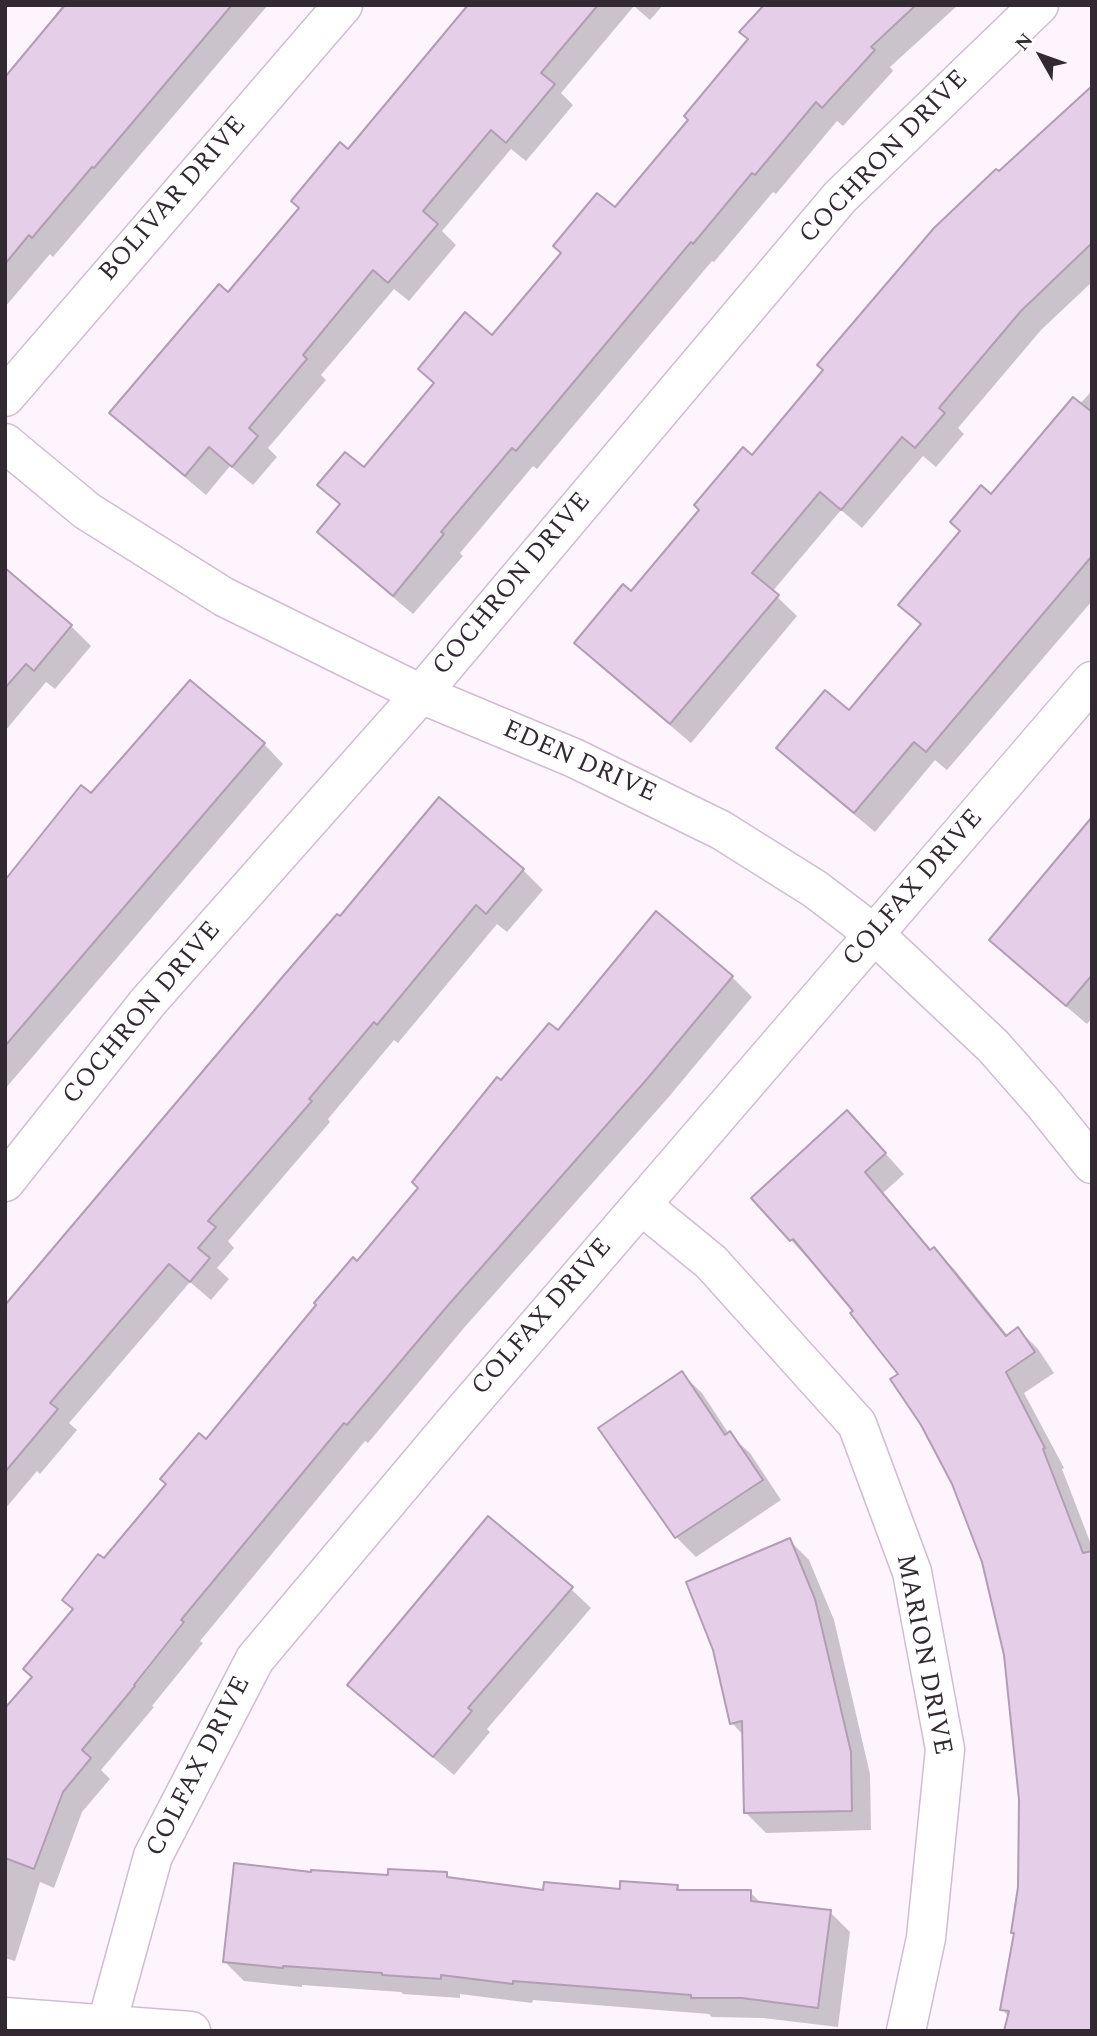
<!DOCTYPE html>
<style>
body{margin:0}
#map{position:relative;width:1097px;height:2036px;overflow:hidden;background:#fdf4fe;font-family:Spectral,serif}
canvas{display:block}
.frame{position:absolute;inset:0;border:7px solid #322932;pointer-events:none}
.north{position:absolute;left:1006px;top:21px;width:70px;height:70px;-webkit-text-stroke:5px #fff;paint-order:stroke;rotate:310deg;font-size:19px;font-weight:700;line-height:28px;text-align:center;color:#322932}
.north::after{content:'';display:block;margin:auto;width:24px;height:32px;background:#322932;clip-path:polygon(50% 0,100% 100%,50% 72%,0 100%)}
</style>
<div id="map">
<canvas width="1097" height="2036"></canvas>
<div class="frame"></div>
<div class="north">N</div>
</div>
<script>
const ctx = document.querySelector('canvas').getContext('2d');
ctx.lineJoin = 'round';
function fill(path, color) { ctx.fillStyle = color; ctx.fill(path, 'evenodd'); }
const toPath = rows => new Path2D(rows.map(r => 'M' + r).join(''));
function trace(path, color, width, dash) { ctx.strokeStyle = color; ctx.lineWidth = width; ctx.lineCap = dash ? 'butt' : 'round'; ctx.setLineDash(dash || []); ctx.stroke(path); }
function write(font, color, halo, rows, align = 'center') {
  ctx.font = font + ' Spectral,serif'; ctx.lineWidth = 6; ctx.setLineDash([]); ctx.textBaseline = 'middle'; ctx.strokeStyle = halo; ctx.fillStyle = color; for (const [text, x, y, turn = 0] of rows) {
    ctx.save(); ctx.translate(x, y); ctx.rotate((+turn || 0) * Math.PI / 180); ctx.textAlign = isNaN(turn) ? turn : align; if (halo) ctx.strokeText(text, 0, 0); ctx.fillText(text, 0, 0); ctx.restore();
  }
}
fill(toPath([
 [63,5,268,5,53,257,50,254,5,307,5,81,58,16,56,14],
 [471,5,663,5,650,20,634,6,561,93,573,105,526,161,511,149,442,231,456,245,409,301,394,289,321,375,326,380,268,448,277,457,253,485,230,466,206,495,131,432,111,413,228,295],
 [766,5,958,5,890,67,893,71,843,126,837,121,776,194,773,192,714,262,712,261,537,469,533,466,460,553,463,556,413,614,339,552,319,532,341,506,319,485,364,469,615,210,690,120,750,40],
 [1092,88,1092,282,1041,330,958,428,964,434,936,467,923,456,862,528,841,510,772,592,797,616,691,743,596,663,576,643,631,594,998,173],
 [1092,391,1092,601,947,770,935,760,875,832,798,768,779,748,849,713,922,626,901,604,991,496],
 [5,571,71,626,91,646,55,689,46,682,5,731],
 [264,744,283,764,5,1089,5,882,91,796],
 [1092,820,1092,1018,1087,1024,1011,960,991,940],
 [523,870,543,890,507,932,497,924,398,1043,394,1040,328,1119,330,1122,228,1241,234,1248,217,1268,229,1279,211,1300,190,1282,69,1423,77,1430,40,1474,37,1471,5,1509,5,1308,340,918],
 [657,914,732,977,752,997,667,1099,463,1329,368,1443,365,1441,200,1641,203,1643,152,1706,154,1707,101,1770,110,1779,82,1812,54,1888,40,1882,15,1961,5,1958,5,1711,34,1677,104,1561,420,1188,501,1083,559,1033],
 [866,1132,904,1174,883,1193,932,1251,934,1249,954,1269,1008,1336,1018,1329,1038,1349,1054,1373,1024,1393,1064,1468,1062,1469,1092,1547,1092,2031,1009,2017,1002,2009,1015,1935,1012,1932,1019,1887,1021,1800,1006,1655,983,1561,954,1483,901,1374,856,1312,791,1240],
 [682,1374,702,1393,729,1434,750,1453,781,1500,696,1557,676,1537,601,1429],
 [789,1540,809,1560,834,1620,870,1774,871,1830,766,1833,746,1813,744,1736,732,1723],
 [571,1589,591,1608,487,1729,490,1732,454,1775,370,1705,350,1685],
 [313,1874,389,1877,446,1874,451,1879,545,1892,621,1891,677,1886,682,1891,750,1892,762,1904,830,1912,850,1932,838,2027,763,2018,712,2017,709,2014,533,2000,532,2003,460,1994,460,1998,403,1994,401,1992,302,1985,302,1987,244,1981,224,1961]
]), '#0003');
const building = toPath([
 [65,5,232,5,94,168,92,167,32,238,29,235,5,264,5,77,65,5],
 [468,5,598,5,541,73,555,84,506,143,491,130,423,211,438,224,388,283,373,270,303,355,307,359,249,428,258,436,232,467,209,447,185,476,109,413,219,284,228,292,299,208,291,201,340,142,348,149,468,5],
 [764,5,916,5,871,47,875,50,822,108,816,102,755,175,752,173,693,244,691,242,516,451,512,448,441,532,444,534,393,596,317,532,340,504,317,485,345,452,364,467,434,383,418,369,465,312,492,335,561,253,553,246,597,193,615,207,688,120,684,116,748,39,739,32,764,5],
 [1092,86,1092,243,1021,311,939,408,945,413,915,448,902,437,841,510,820,492,752,573,779,595,670,724,574,643,623,584,631,591,699,510,694,505,743,447,752,455,823,370,817,365,934,228,996,169,999,171,1092,86],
 [1073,397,1092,412,1092,556,926,752,914,742,854,813,776,748,825,690,849,710,921,624,898,605,960,531,950,522,981,485,991,494,1073,397],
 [5,568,72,625,34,671,26,664,5,688,5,568],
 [190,680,265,743,5,1046,5,880,81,785,91,793,190,680],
 [439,797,524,869,486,914,476,905,377,1025,374,1022,309,1099,312,1101,208,1221,216,1227,198,1248,210,1258,190,1282,169,1264,50,1403,58,1409,5,1472,5,1305,285,974,337,914,340,916,439,797],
 [1092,817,1092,975,1066,1006,989,940,1092,817],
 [656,911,733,976,647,1079,444,1310,347,1425,344,1423,181,1620,184,1622,134,1685,135,1686,82,1750,91,1758,63,1792,34,1869,5,1858,5,1708,32,1677,23,1669,73,1609,62,1600,98,1554,104,1558,166,1484,160,1479,199,1433,206,1439,316,1305,314,1303,353,1257,357,1261,418,1188,412,1182,497,1077,501,1080,549,1023,558,1030,656,911],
 [847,1110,886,1153,865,1172,930,1250,934,1247,1006,1336,1018,1327,1035,1352,1006,1372,1045,1448,1043,1449,1083,1553,1092,1551,1092,2031,1004,2031,1009,2011,1000,2010,1014,1933,1011,1933,1018,1887,1019,1800,1004,1655,982,1562,952,1484,921,1425,890,1379,898,1374,850,1313,853,1311,793,1239,790,1241,751,1198,847,1110],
 [682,1371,725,1435,730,1431,763,1480,675,1538,598,1428,682,1371],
 [488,1516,573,1587,468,1708,472,1711,433,1757,347,1685,488,1516],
 [790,1538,815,1599,851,1752,852,1811,744,1813,742,1721,730,1724,713,1650,686,1582,790,1538],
 [234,1863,311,1872,311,1870,388,1875,388,1869,447,1872,447,1877,543,1890,544,1882,620,1889,620,1881,678,1885,677,1890,751,1890,751,1901,831,1910,818,2008,742,1998,691,1998,691,1995,513,1981,513,1984,441,1975,441,1979,382,1975,382,1973,283,1966,283,1968,223,1962,234,1863]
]);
fill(building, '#e5cee7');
trace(building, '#b29db4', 2);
const street = toPath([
 [5,397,343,5],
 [5,1182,148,1002,421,694,840,197,1039,5],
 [641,1205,711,1262,857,1424,912,1572,945,1749,926,1938,906,2031],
 [5,2017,191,2031],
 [107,2023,153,1856,255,1659,457,1419,1092,681]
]);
const secondary = toPath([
 [5,443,87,511,224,597,421,694,574,758,721,830,815,889,874,934,993,1046,1044,1104,1092,1164]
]);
trace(street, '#d2bcd4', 41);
trace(secondary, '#d2bcd4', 41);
trace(street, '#fff', 38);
trace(secondary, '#fff', 38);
write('26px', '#322932', '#fff', [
 ["COCHRON DRIVE",885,158,-46],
 ["BOLIVAR DRIVE",174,200,-49],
 ["COCHRON DRIVE",513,585,-50],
 ["EDEN DRIVE",579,763,24],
 ["COLFAX DRIVE",914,889,-49],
 ["COCHRON DRIVE",143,1014,-50],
 ["COLFAX DRIVE",543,1318,-49],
 ["MARION DRIVE",922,1655,79],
 ["COLFAX DRIVE",200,1767,-63]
]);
</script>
